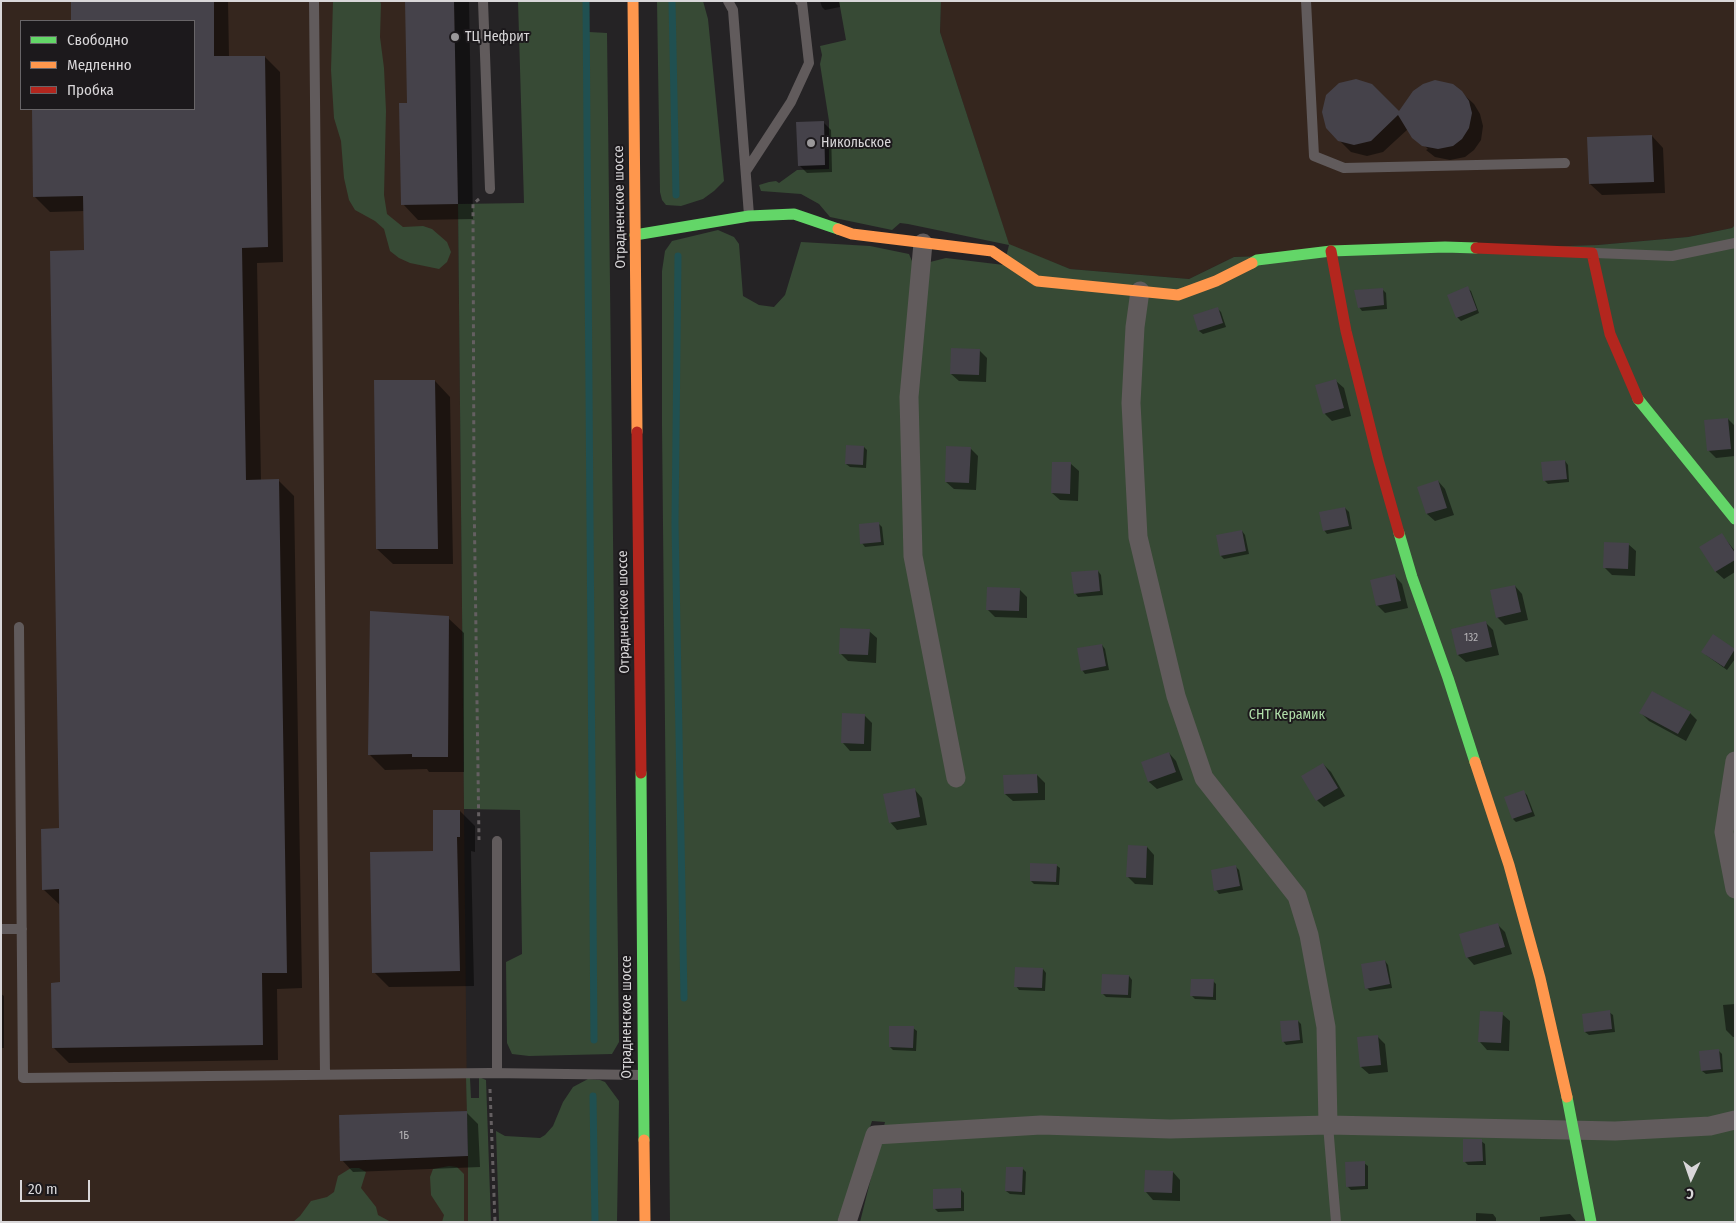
<!DOCTYPE html>
<meta charset="utf-8">
<style>
body{margin:0}
#map{position:relative;width:1736px;height:1223px;overflow:hidden;background:#252325;font-family:"Fira Sans Condensed",sans-serif}
canvas{display:block}
.frame{position:absolute;inset:0;border:2px solid #d9d7d9;pointer-events:none}
.legend{position:absolute;left:20px;top:20px;width:175px;height:90px;box-sizing:border-box;background:#1c191c;border:1px solid #686568;margin:0;padding:6px 9px;list-style:none;font-size:15px;color:#d9d7d9}
.legend li{display:flex;align-items:center;gap:10px;height:25px}
.legend b{width:25px;border:1px solid #686568}
.north{position:absolute;left:1666px;top:1153px;width:50px;height:50px;-webkit-text-stroke:4px #1c191c;paint-order:stroke;rotate:183deg;font-size:14px;font-weight:700;line-height:20px;text-align:center;color:#d9d7d9}
.north::after{content:'';display:block;margin:auto;width:18px;height:22px;background:#d9d7d9;clip-path:polygon(50% 0,100% 100%,50% 72%,0 100%)}
.scale{position:absolute;left:20px;top:1180px;width:70px;height:22px;box-sizing:border-box;border:2px solid #d9d7d9;border-top:0;padding-left:6px;font-size:15px;line-height:18px;white-space:nowrap;color:#d9d7d9;-webkit-text-stroke:4px #1c191c;paint-order:stroke}
</style>
<div id="map">
<canvas width="1736" height="1223"></canvas>
<div class="frame"></div>
<ul class="legend">
<li><b style="height:6px;background:#63d668"></b>Свободно</li>
<li><b style="height:6px;background:#ff974d"></b>Медленно</li>
<li><b style="height:6px;background:#b3261e"></b>Пробка</li>
</ul>
<div class="north">С</div>
<div class="scale">20 m</div>
</div>
<script>
const ctx = document.querySelector('canvas').getContext('2d');
ctx.lineJoin = 'round';
function fill(path, color) { ctx.fillStyle = color; ctx.fill(path, 'evenodd'); }
const toPath = rows => new Path2D(rows.map(r => 'M' + r).join(''));
function trace(path, color, width, dash) { ctx.strokeStyle = color; ctx.lineWidth = width; ctx.lineCap = dash ? 'butt' : 'round'; ctx.setLineDash(dash || []); ctx.stroke(path); }
function write(font, color, halo, rows, align = 'center') {
  ctx.font = font + ' "Fira Sans Condensed",sans-serif'; ctx.lineWidth = 4; ctx.setLineDash([]); ctx.textBaseline = 'middle'; ctx.strokeStyle = halo; ctx.fillStyle = color; for (const [text, x, y, turn = 0] of rows) {
    ctx.save(); ctx.translate(x, y); ctx.rotate((+turn || 0) * Math.PI / 180); ctx.textAlign = isNaN(turn) ? turn : align; if (halo) ctx.strokeText(text, 0, 0); ctx.fillText(text, 0, 0); ctx.restore();
  }
}
fill(toPath([
 [1,1,454,1,458,204,467,1111,339,1116,341,1161,468,1156,468,1222,1,1222],
 [21,21,194,21,194,109,21,109],
 [941,1,1735,1,1735,225,1732,228,1688,237,1598,245,1234,257,1189,279,1070,269,1009,245,940,32]
]), '#35261e');
fill(toPath([
 [333,1,380,1,381,4,380,37,384,68,386,111,384,195,387,214,403,227,423,226,432,229,447,242,451,252,447,262,439,269,410,263,399,258,390,251,384,229,375,221,355,210,349,200,344,178,341,141,334,118,331,70],
 [518,1,588,1,589,32,607,33,619,1042,612,1054,529,1056,512,1054,507,1043,506,962,522,954,520,810,464,809,458,204,524,203],
 [657,1,703,1,708,19,724,181,714,191,703,199,681,206,666,205,662,200,660,192],
 [839,1,941,1,940,32,1009,244,1070,269,1189,279,1234,257,1598,245,1688,237,1732,228,1735,225,1735,1222,860,1222,885,1122,872,1121,844,1205,837,1222,670,1222,662,426,662,271,665,251,672,241,718,230,734,237,739,244,743,296,759,305,774,307,785,295,801,242,870,246,909,254,914,266,946,258,1004,265,1009,245,908,224,900,223,892,230,830,217,819,204,801,194,761,191,759,185,769,182,776,181,779,183,797,170,829,169,829,121,820,64,822,55,820,46,846,40],
 [479,1077,486,1080,491,1222,468,1222,468,1156,466,1078,470,1078,471,1098,479,1098],
 [588,1079,600,1080,605,1082,619,1101,617,1222,499,1222,496,1131,505,1136,540,1138,545,1135,553,1126,563,1102,573,1087],
 [449,1166,457,1167,464,1174,464,1222,442,1222,444,1215,431,1195,430,1177,433,1169],
 [351,1168,359,1168,366,1172,361,1188,376,1207,378,1215,391,1222,293,1222,300,1216,311,1201,327,1197,334,1192,338,1176]
]), '#374a35');
fill(toPath([
 [72,1,228,1,229,57,265,57,280,72,283,262,257,263,261,481,278,480,294,496,302,988,277,989,278,1060,69,1063,54,1048,62,984,60,905,43,889,60,830,85,251,85,211,50,212,34,196,85,109,194,109,194,21,72,21],
 [406,1,469,1,473,219,418,220,403,204,408,104],
 [820,1,839,1,840,7,825,10,822,7],
 [1461,92,1474,104,1480,114,1483,126,1481,140,1474,150,1465,157,1450,160,1435,157,1426,150,1428,149,1408,129,1383,152,1367,156,1351,152,1339,140,1399,113],
 [823,122,831,130,832,172,807,173,799,165],
 [1652,136,1663,148,1665,193,1602,195,1590,184],
 [1467,288,1471,291,1479,313,1461,321,1457,317],
 [1382,289,1386,293,1387,309,1362,311,1359,307],
 [1217,308,1221,312,1226,327,1203,334,1199,331,1194,316],
 [979,350,987,358,986,382,959,381,951,374],
 [435,381,450,397,453,564,393,564,377,549],
 [1336,381,1344,388,1351,416,1332,421,1325,414],
 [1728,419,1735,426,1735,456,1716,458,1708,450],
 [864,447,867,450,866,468,850,467,846,464],
 [970,448,978,456,976,490,954,489,946,482],
 [1565,461,1568,465,1569,482,1548,484,1544,480],
 [1071,464,1079,471,1078,501,1060,500,1052,493],
 [1438,481,1445,489,1454,515,1435,521,1427,514,1418,488],
 [1345,508,1349,512,1352,529,1327,534,1324,530],
 [878,523,882,527,884,545,865,547,862,543],
 [1242,531,1245,535,1249,554,1224,559,1221,556,1217,536],
 [1722,535,1735,551,1735,572,1724,579,1716,572,1701,548],
 [1628,544,1636,551,1635,576,1612,575,1605,568],
 [1098,571,1101,575,1103,595,1078,597,1075,593],
 [1395,576,1402,584,1408,608,1385,613,1377,605],
 [1515,586,1522,594,1528,620,1505,625,1497,617],
 [1020,590,1027,597,1027,618,995,617,987,609],
 [448,618,464,633,464,772,429,772,427,769,385,770,370,755],
 [1485,622,1493,630,1499,655,1466,662,1458,655],
 [869,631,877,638,876,663,848,661,840,653],
 [1713,636,1735,650,1735,659,1727,670,1706,655],
 [1102,645,1105,649,1109,670,1085,674,1082,670],
 [1641,713,1690,713,1697,720,1686,741,1649,721],
 [864,715,872,723,871,751,850,751,843,743],
 [1169,753,1176,761,1183,780,1157,789,1149,782,1142,763],
 [1323,764,1331,772,1345,796,1324,807,1317,800],
 [1037,775,1045,783,1045,800,1013,801,1005,794],
 [915,790,922,798,927,825,897,830,890,822],
 [1524,792,1527,795,1535,816,1516,822,1513,819],
 [460,811,475,826,475,852,471,851,474,986,389,987,374,972,434,852],
 [1147,847,1154,855,1153,885,1135,884,1127,876],
 [1056,865,1060,868,1059,885,1034,884,1031,881],
 [1236,867,1239,870,1243,890,1219,894,1216,890],
 [1498,925,1505,932,1512,954,1474,965,1467,957],
 [1385,961,1388,965,1392,988,1370,991,1367,988],
 [1043,969,1046,973,1045,991,1019,990,1016,986],
 [1129,976,1132,980,1131,998,1106,997,1102,993],
 [1213,981,1216,984,1216,1000,1195,999,1192,996],
 [1,994,4,996,4,1048,1,1048],
 [1735,1004,1735,1037,1733,1037,1726,1030,1723,1005],
 [1609,1012,1613,1015,1615,1032,1589,1035,1585,1032],
 [1502,1014,1510,1021,1509,1051,1487,1050,1480,1042],
 [1298,1021,1301,1024,1303,1043,1286,1045,1283,1041],
 [913,1028,917,1031,916,1051,893,1050,890,1047],
 [1378,1037,1385,1044,1388,1072,1369,1074,1361,1067],
 [1718,1050,1722,1054,1723,1072,1706,1074,1702,1071],
 [466,1112,478,1124,480,1167,353,1172,342,1160],
 [1481,1141,1485,1144,1486,1165,1468,1165,1465,1162],
 [1364,1163,1368,1166,1368,1189,1351,1190,1347,1186],
 [1023,1169,1026,1172,1025,1195,1010,1194,1006,1191],
 [1173,1172,1180,1180,1180,1201,1153,1200,1146,1192],
 [960,1189,964,1193,964,1211,938,1212,934,1208],
 [1476,1213,1493,1214,1496,1218,1496,1222,1476,1222],
 [1570,1214,1577,1222,1540,1222,1540,1217]
]), '#0007');
trace(toPath([
 [586,1,594,1040],
 [672,1,676,195],
 [678,256,675,523,684,998],
 [593,1096,595,1222]
]), '#205051', 7);
fill(toPath([
 [71,1,214,1,214,56,265,56,268,247,242,248,246,480,279,479,287,973,262,973,263,1045,52,1048,51,983,60,982,59,889,42,890,41,829,59,828,50,251,84,250,83,196,33,197,32,109,194,109,194,21,71,21],
 [405,1,454,1,458,204,401,205,399,103,407,103],
 [1356,79,1372,84,1399,111,1413,91,1423,84,1435,80,1453,84,1462,91,1469,101,1472,113,1469,128,1462,139,1453,146,1438,149,1422,146,1412,138,1398,115,1371,141,1354,145,1338,141,1326,128,1322,112,1326,95,1339,83],
 [824,121,825,165,798,166,796,122],
 [1652,135,1654,182,1589,184,1587,137],
 [1468,286,1477,310,1456,318,1447,295],
 [1383,288,1384,305,1358,308,1354,290],
 [1218,307,1223,323,1198,331,1193,315],
 [951,348,980,349,979,375,950,374],
 [1336,379,1344,408,1323,414,1315,385],
 [374,380,435,380,438,549,376,549],
 [1728,418,1731,449,1707,451,1704,420],
 [846,445,864,446,863,465,845,464],
 [946,446,971,447,969,483,945,482],
 [1565,460,1567,479,1543,481,1541,462],
 [1052,462,1071,462,1070,494,1051,493],
 [1438,480,1447,508,1426,514,1417,487],
 [1345,507,1349,526,1323,531,1319,512],
 [879,522,881,542,860,544,859,524],
 [1242,530,1246,551,1220,556,1216,535],
 [1722,533,1735,553,1735,560,1715,572,1699,547],
 [1604,542,1629,543,1628,569,1603,568],
 [1098,570,1100,591,1074,594,1071,572],
 [1395,574,1401,601,1376,606,1370,580],
 [1515,585,1521,612,1496,618,1490,590],
 [987,587,1020,588,1019,611,986,610],
 [370,611,449,616,448,757,412,757,412,754,368,755],
 [1486,621,1492,647,1457,655,1451,629],
 [840,628,870,629,868,655,839,654],
 [1713,634,1735,649,1724,667,1701,652],
 [1102,644,1106,666,1081,671,1077,648],
 [1652,691,1691,712,1678,734,1639,713],
 [842,713,865,714,864,744,841,743],
 [1169,752,1176,772,1148,782,1141,762],
 [1323,763,1338,788,1316,801,1301,776],
 [1037,774,1038,793,1004,794,1003,775],
 [915,788,920,817,889,823,883,794],
 [1524,790,1532,812,1512,819,1504,797],
 [433,810,460,810,460,837,457,837,460,971,372,973,370,852,433,851],
 [1128,845,1147,846,1146,878,1126,877],
 [1030,863,1057,864,1056,882,1030,881],
 [1236,865,1240,886,1214,891,1211,870],
 [1498,923,1505,947,1466,958,1459,934],
 [1385,960,1390,984,1365,989,1361,964],
 [1015,967,1043,968,1042,988,1014,987],
 [1102,974,1129,975,1128,995,1101,994],
 [1191,979,1214,979,1213,997,1190,996],
 [1610,1010,1612,1029,1584,1032,1582,1014],
 [1480,1011,1503,1012,1501,1043,1478,1042],
 [1298,1020,1300,1040,1282,1042,1280,1021],
 [889,1026,914,1026,913,1048,889,1047],
 [1378,1035,1381,1065,1360,1067,1357,1037],
 [1719,1049,1721,1069,1701,1071,1699,1051],
 [467,1111,468,1156,340,1161,339,1115],
 [1463,1139,1482,1139,1483,1161,1463,1162],
 [1365,1161,1365,1186,1346,1187,1345,1162],
 [1006,1167,1023,1167,1022,1192,1005,1191],
 [1145,1170,1173,1171,1172,1193,1144,1192],
 [961,1188,961,1208,933,1209,933,1189]
]), '#45424a');
trace(toPath([
 [479,199,473,204,474,494,479,840],
 [490,1089,495,1222]
]), '#645f61', 3, [4, 4]);
trace(toPath([
 [314,1,325,1075],
 [483,1,490,189],
 [728,1,733,10,749,215],
 [1306,1,1314,156,1344,168,1565,163],
 [746,171,791,102,809,63,802,2,800,1],
 [1595,253,1672,256,1735,243],
 [19,627,23,1078,490,1073,642,1075],
 [497,841,497,1073],
 [1,929,22,929],
 [1328,1125,1336,1222]
]), '#615b5c', 10);
trace(toPath([
 [923,243,909,397,913,556,956,778],
 [1140,291,1135,327,1131,403,1138,537,1176,696,1204,778,1297,896,1309,935,1326,1027,1328,1125],
 [1735,761,1724,832,1735,889],
 [847,1222,875,1135,1041,1125,1170,1129,1328,1125,1615,1131,1710,1126,1735,1120]
]), '#615b5c', 19);
trace(toPath([
 [635,235,749,216,794,214,838,229],
 [1252,263,1257,260,1331,251,1445,247,1476,248],
 [1638,399,1735,519],
 [1399,533,1412,577,1448,678,1475,762],
 [641,773,644,1140],
 [1567,1097,1591,1222]
]), '#63d668', 11);
trace(toPath([
 [633,1,637,432],
 [838,229,852,234,992,251,1037,281,1178,295,1216,281,1252,263],
 [1475,762,1509,865,1540,978,1567,1097],
 [644,1140,645,1222]
]), '#ff974d', 11);
trace(toPath([
 [1476,248,1592,253,1610,334,1638,399],
 [1331,251,1346,331,1378,459,1399,533],
 [637,432,641,773]
]), '#b3261e', 11);
for (const [x, y, r, color] of [
 [455,37,5,"#9a989a"],
 [811,143,5,"#9a989a"]
]) { const dot = new Path2D(); dot.arc(x, y, r, 0, 2 * Math.PI); ctx.fillStyle = color; ctx.fill(dot); trace(dot, '#1c191c', 2); }
write('11px', '#b4b2b5', null, [
 ["132",1471,638],
 ["1Б",404,1136]
]);
write('14px', '#d9d7d9', '#1c191c', [
 ["ТЦ Нефрит",465,37],
 ["Никольское",821,143]
], 'left');
write('14px', '#d9d7d9', '#1c191c', [
 ["Отрадненское шоссе",620,207,-91],
 ["Отрадненское шоссе",624,612,-91],
 ["Отрадненское шоссе",627,1017,-90]
]);
write('14px', '#b1dfaa', '#1c191c', [
 ["СНТ Керамик",1287,715]
]);
</script>
